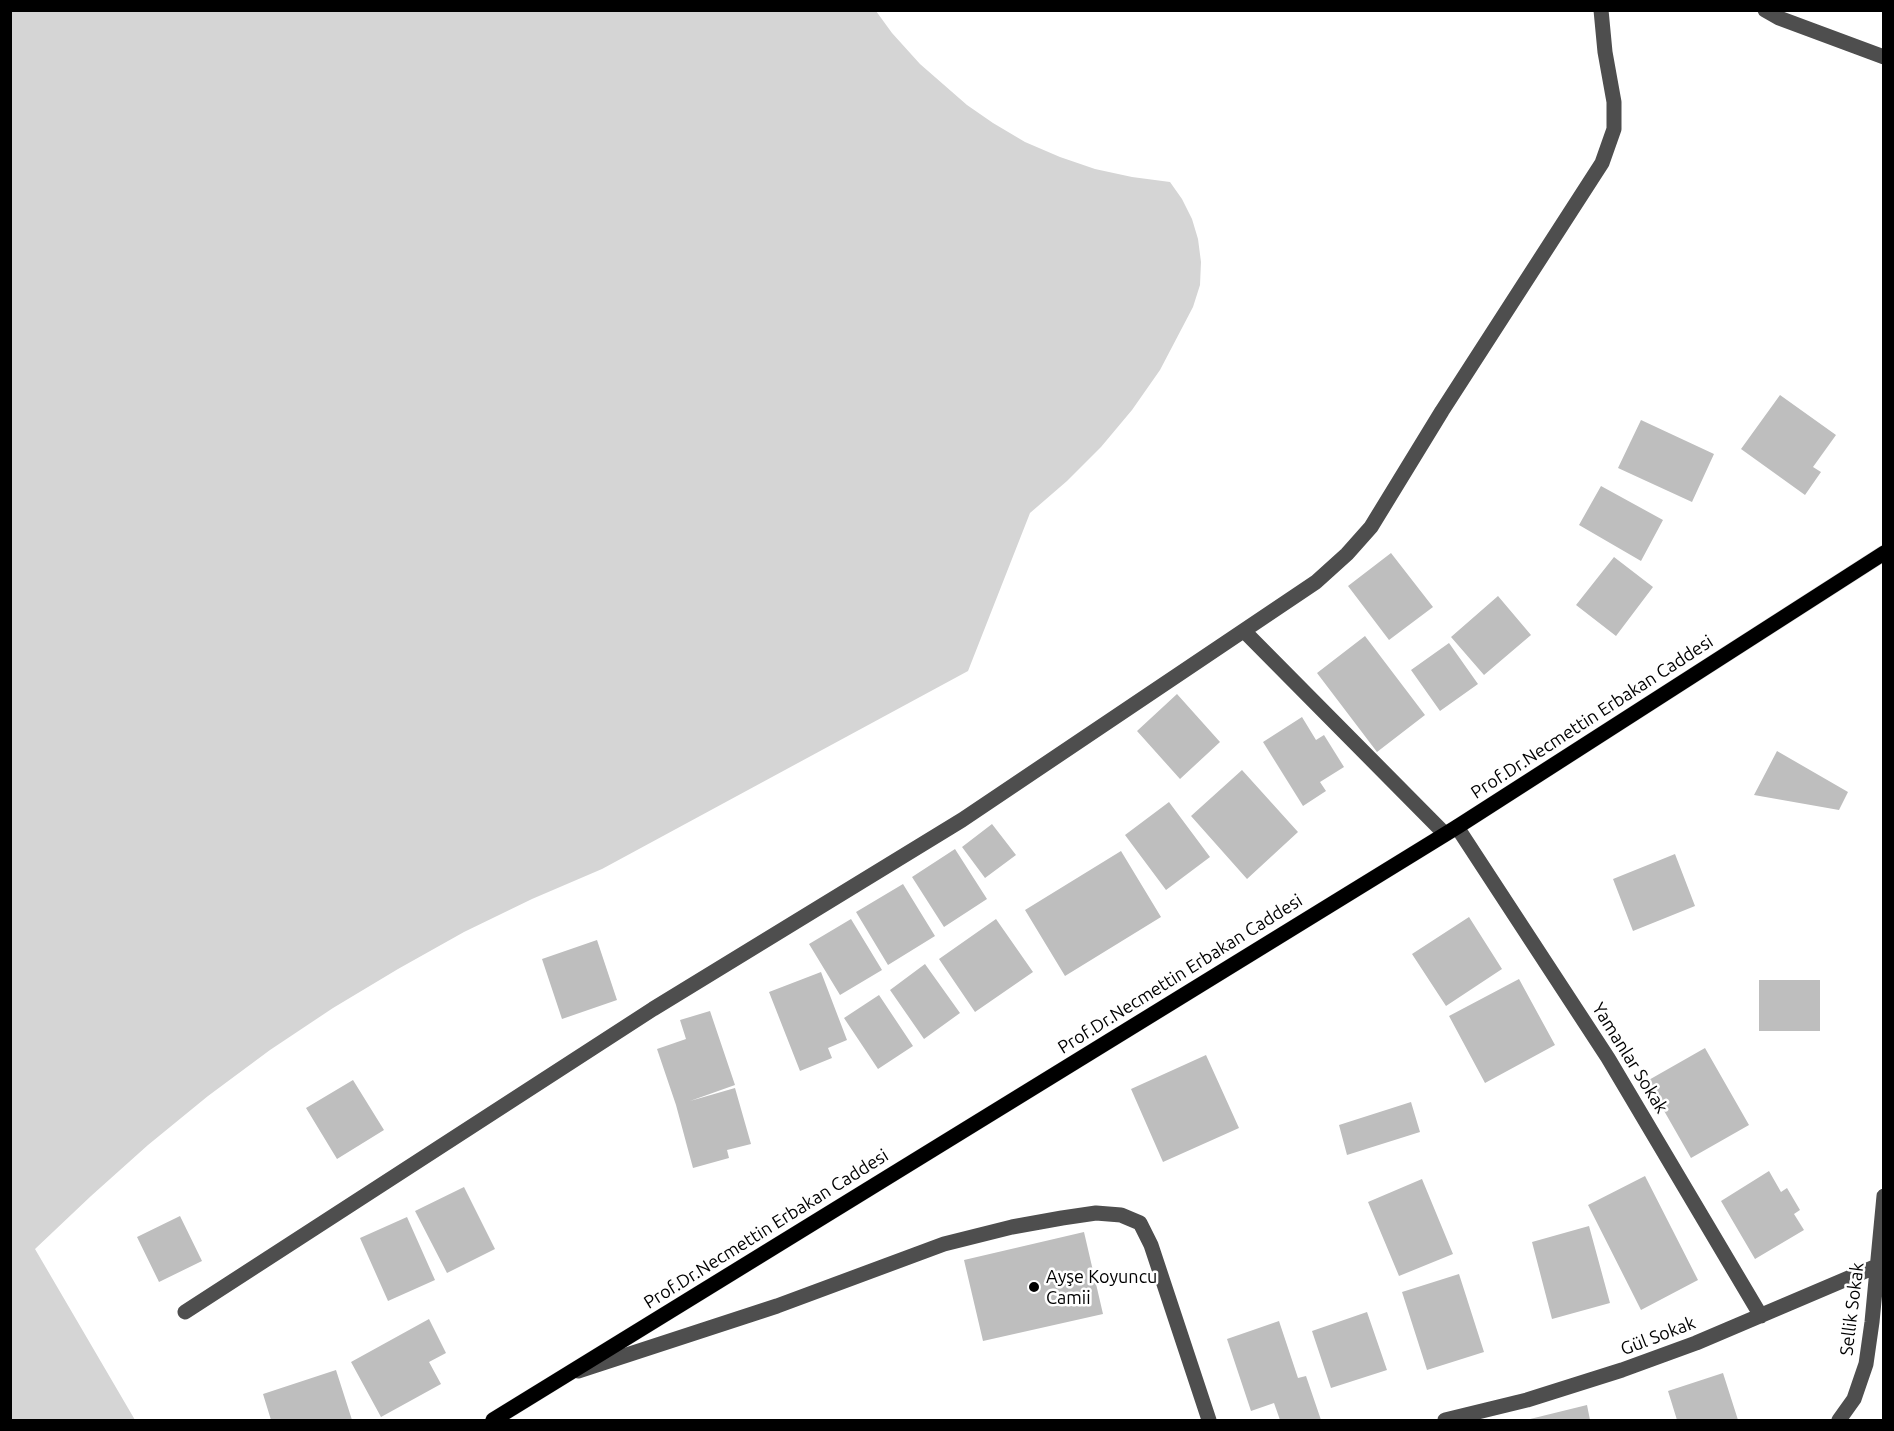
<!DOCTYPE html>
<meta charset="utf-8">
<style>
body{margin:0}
#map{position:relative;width:1894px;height:1431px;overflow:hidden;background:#fff;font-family:Ubuntu,sans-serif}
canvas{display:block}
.frame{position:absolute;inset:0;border:12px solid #000;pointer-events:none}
</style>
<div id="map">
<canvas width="1894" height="1431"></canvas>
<div class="frame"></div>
</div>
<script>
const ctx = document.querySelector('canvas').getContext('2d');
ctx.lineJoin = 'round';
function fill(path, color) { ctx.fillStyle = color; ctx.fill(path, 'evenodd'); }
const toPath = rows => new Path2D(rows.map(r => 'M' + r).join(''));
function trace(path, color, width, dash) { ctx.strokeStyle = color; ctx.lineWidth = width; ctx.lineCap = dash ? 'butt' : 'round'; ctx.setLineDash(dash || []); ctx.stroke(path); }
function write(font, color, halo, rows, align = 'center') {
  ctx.font = font + ' Ubuntu,sans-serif'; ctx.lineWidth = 5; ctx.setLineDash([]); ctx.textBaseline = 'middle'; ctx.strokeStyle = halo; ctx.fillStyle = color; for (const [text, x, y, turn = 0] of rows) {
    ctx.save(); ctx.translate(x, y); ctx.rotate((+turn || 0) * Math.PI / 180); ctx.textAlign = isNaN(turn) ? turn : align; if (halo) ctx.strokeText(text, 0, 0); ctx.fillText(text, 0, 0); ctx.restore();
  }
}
fill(toPath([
 [10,11,876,11,892,33,920,64,967,105,993,123,1025,142,1060,157,1095,169,1132,177,1170,182,1182,199,1192,219,1198,239,1201,262,1200,285,1193,307,1160,370,1132,410,1101,447,1067,481,1030,513,968,671,602,869,532,899,464,932,398,969,333,1008,270,1050,208,1096,148,1145,91,1196,35,1249,135,1420,11,1420]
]), '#d5d5d5');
fill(toPath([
 [1780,395,1836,435,1813,467,1821,472,1805,495,1741,449],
 [1641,420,1714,454,1692,502,1618,468],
 [1601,486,1663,520,1641,561,1579,525],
 [1391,553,1433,607,1389,640,1348,586],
 [1614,557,1653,587,1616,636,1576,605],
 [1498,596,1531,635,1484,675,1451,637],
 [1365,636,1425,715,1377,752,1317,673],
 [1449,643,1478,684,1440,711,1411,670],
 [1177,694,1220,742,1180,779,1137,731],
 [1302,717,1316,740,1324,735,1344,767,1320,782,1326,791,1303,806,1263,742],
 [1777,751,1848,792,1839,810,1754,795],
 [1242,770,1298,832,1247,879,1191,816],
 [1169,802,1210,857,1166,890,1125,835],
 [992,824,1016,855,985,878,962,847],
 [955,849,987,899,944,927,912,877],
 [1121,851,1161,917,1065,976,1025,910],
 [1675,854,1695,906,1633,931,1613,879],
 [903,884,935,936,888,965,856,912],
 [1469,917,1502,969,1446,1006,1412,954],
 [851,919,882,970,840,995,809,944],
 [996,919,1033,972,975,1012,939,959],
 [597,940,617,1000,562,1019,542,959],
 [925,964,960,1013,924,1039,890,990],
 [821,972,847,1040,828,1048,832,1058,800,1071,769,992],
 [1519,979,1555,1045,1485,1083,1449,1016],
 [1759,980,1820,980,1820,1031,1759,1031],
 [879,995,913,1046,878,1069,844,1018],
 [710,1011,735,1085,690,1101,735,1088,751,1144,727,1150,729,1158,693,1168,676,1105,657,1049,686,1039,680,1020],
 [1705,1048,1749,1125,1691,1158,1647,1081],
 [1206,1055,1239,1128,1163,1162,1131,1089],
 [353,1080,384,1130,337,1159,306,1108],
 [1411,1102,1420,1132,1347,1155,1339,1125],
 [1769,1171,1781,1192,1787,1188,1800,1210,1794,1214,1804,1230,1755,1259,1721,1201],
 [1645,1176,1698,1280,1641,1310,1588,1205],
 [1422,1179,1453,1254,1399,1276,1368,1202],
 [464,1187,495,1249,447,1273,415,1211],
 [180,1216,202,1261,159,1282,137,1237],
 [407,1217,435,1280,388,1301,360,1238],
 [1589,1226,1610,1303,1552,1319,1532,1242],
 [1084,1232,1103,1314,983,1341,964,1260],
 [1459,1274,1484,1352,1427,1370,1402,1292],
 [1367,1312,1387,1370,1331,1388,1312,1331],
 [429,1319,446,1353,429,1362,441,1384,381,1417,351,1362],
 [1279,1321,1298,1378,1306,1376,1321,1420,1280,1420,1274,1403,1251,1411,1227,1339],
 [336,1370,352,1420,271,1420,263,1394],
 [1723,1373,1738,1420,1677,1420,1668,1391],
 [1587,1405,1590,1420,1526,1420]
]), '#bebebe');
const major = toPath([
 [493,1420,1457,827,1884,553]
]);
trace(major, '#dbdbdb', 16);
trace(toPath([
 [1765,10,1779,18,1884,57],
 [1244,631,1445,834],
 [1457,827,1608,1058,1761,1316],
 [185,1312,653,1009,962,820,1316,582,1347,554,1371,527,1442,411,1602,163,1614,129,1614,102,1605,52,1601,10],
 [578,1371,777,1306,944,1244,1012,1227,1062,1218,1096,1213,1121,1215,1140,1223,1151,1245,1209,1420],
 [1445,1420,1527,1400,1622,1370,1696,1343,1877,1266],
 [1839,1420,1854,1399,1866,1364,1872,1322,1884,1196]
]), '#4e4e4e', 15);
trace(major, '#000', 15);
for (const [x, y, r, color] of [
 [1034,1287,6,"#000"]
]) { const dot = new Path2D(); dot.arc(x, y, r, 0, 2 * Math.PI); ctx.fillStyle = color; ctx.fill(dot); trace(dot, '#fff', 2); }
write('18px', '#000', '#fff', [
 ["Prof.Dr.Necmettin Erbakan Caddesi",1592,717,-33],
 ["Prof.Dr.Necmettin Erbakan Caddesi",1180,974,-32],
 ["Yamanlar Sokak",1630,1058,58],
 ["Prof.Dr.Necmettin Erbakan Caddesi",766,1229,-32],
 ["Sellik Sokak",1852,1309,-83],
 ["Gül Sokak",1658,1336,-21]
]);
write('18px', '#000', '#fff', [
 ["Ayşe Koyuncu",1046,1277],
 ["Camii",1046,1298]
], 'left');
</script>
